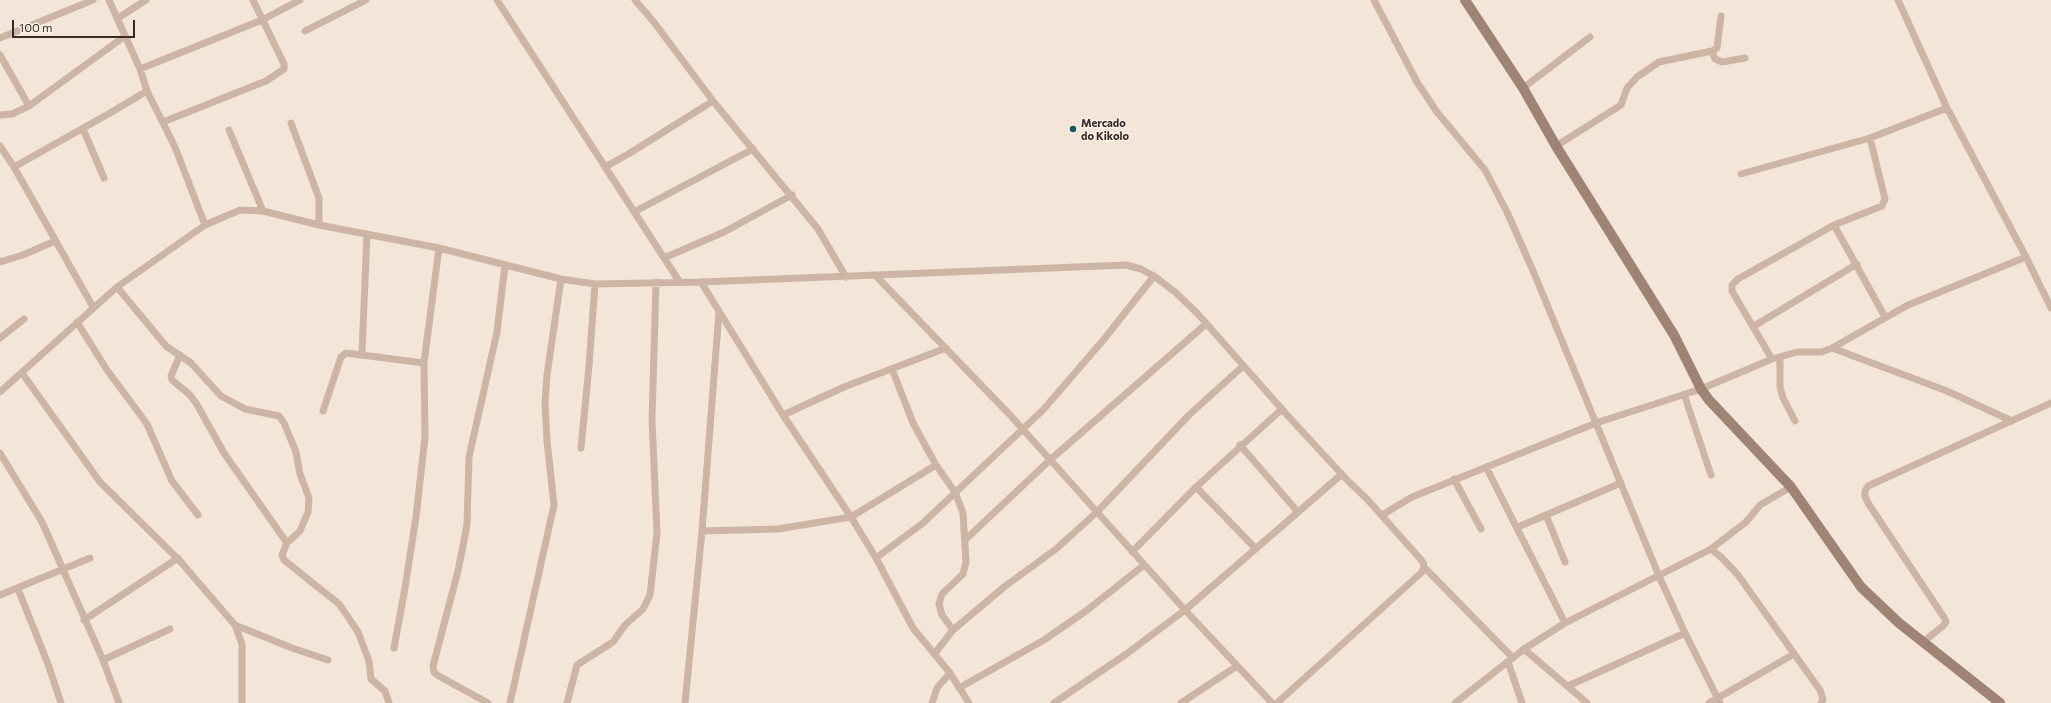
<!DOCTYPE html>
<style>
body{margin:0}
#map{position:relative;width:2051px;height:703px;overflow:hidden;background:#f3e6d9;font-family:Commissioner,sans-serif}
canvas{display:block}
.scale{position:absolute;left:12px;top:20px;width:123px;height:18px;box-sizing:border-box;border:2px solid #372b26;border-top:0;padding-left:5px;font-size:12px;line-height:14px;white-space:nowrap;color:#372b26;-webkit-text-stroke:3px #faf0e6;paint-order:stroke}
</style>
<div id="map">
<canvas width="2051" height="703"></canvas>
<div class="scale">100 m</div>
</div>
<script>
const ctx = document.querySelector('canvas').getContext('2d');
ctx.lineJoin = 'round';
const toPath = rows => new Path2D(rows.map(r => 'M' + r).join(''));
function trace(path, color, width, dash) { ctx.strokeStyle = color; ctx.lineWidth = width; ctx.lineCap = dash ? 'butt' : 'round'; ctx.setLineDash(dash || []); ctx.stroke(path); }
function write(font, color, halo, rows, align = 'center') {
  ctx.font = font + ' Commissioner,sans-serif'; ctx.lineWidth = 3; ctx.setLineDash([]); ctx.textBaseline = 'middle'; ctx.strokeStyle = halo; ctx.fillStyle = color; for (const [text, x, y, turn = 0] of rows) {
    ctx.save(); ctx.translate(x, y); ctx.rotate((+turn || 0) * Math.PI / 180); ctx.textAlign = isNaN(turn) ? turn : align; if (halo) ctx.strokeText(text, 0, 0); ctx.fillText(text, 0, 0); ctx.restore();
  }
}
trace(toPath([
 [109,0,140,69,147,91,175,147,205,225],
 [497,0,679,281],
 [635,0,653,21,713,101,818,229,846,277],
 [1374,0,1417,82,1437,112,1485,170,1507,212,1534,273,1659,576,1685,633,1720,703],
 [1898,0,1947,108,2026,257,2051,308],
 [118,18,146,0],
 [305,31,366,0],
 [0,38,93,0],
 [1712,51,1715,59,1722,62,1745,58],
 [0,55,29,106],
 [140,69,262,20,300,0],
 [1523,88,1590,37],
 [0,115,12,114,29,106,125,36],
 [163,122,266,81,284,69,284,64,253,0],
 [291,123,319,198,319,225],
 [83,129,104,178],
 [229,130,263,211],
 [0,146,14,167,93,307],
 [1556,146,1621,105,1627,88,1637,77,1659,62,1712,51,1717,48,1721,16],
 [14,167,110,113,147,91],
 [605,167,630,153,713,101],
 [1741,174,1870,138,1947,108],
 [634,212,753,149],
 [1834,225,1885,317],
 [664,258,724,232,792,195],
 [0,262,23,255,55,241],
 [876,276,1010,415,1185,610,1272,703],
 [701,282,783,415,851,517,876,558,913,628,950,673,969,703],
 [117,287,166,346,191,363,221,396,245,409,279,416,284,423,296,452,300,474,309,498,308,512,300,531,287,543,282,555,284,560,339,604,346,614,358,632,369,661,371,679,385,691,389,703],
 [77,322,107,370,147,424,172,481,198,515],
 [1754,326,1857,264],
 [0,338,24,319],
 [1832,348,1947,391,2012,421],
 [362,353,367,234],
 [180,355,171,376,172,380,190,395,196,403,224,453,287,543],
 [1780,357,1780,387,1783,398,1795,421],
 [1772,359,1732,291,1732,285,1738,279,1834,225,1882,206,1885,199,1870,138],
 [892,369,913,423,936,465,955,492,963,513,966,562,963,574,942,594,939,604,942,615,953,630],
 [22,373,100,482,180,561,235,625,242,644,242,703],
 [0,392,117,287,205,225,240,210,263,211,319,225,439,248,561,279,595,284,701,282,1126,265,1141,269,1154,276,1175,292,1197,313,1288,416,1348,481,1367,499,1423,562,1424,567,1513,658],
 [1684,394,1711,475],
 [323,411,341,357,346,353,424,363],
 [783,415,844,387,946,348],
 [1240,445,1298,512],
 [581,448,589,366,595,284],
 [0,453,42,522,103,660,119,703],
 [1486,467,1565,623],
 [1454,479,1481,529],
 [1196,487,1256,549],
 [1382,515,1412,497,1596,423,1701,389,1772,359,1797,352,1821,352,1832,348,1908,305,2026,257],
 [1546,515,1565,562],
 [1518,527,1621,483],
 [702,531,778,529,851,517,936,465],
 [966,539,1050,460,1206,324],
 [1711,549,1746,522,1760,505,1791,487],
 [1132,552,1196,487,1282,409],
 [876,558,923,523,1043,410,1105,338,1154,276],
 [18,589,48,664,61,703],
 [0,595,90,558],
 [84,620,178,558],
 [235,625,292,648,328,660],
 [1923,642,1943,626,1946,622,1945,619,1868,503,1865,496,1865,491,1868,486,2051,403],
 [394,648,405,588,416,517,425,437,424,363,439,248],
 [1524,649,1587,703],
 [935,653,953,630,1004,587,1056,549,1097,512,1189,415,1243,366],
 [103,660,170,629],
 [1508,662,1522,703],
 [1568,686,1685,633],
 [959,688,1044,640,1086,611,1144,565],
 [488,703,437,675,434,672,433,666,458,571,467,525,469,457,497,332,505,265],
 [510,703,554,505,547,441,545,403,547,375,561,279],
 [567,703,577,665,613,642,625,625,643,609,650,595,657,533,652,420,656,282],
 [685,703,702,531,719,312],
 [932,703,937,688,950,673],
 [1054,703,1125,655,1185,610,1342,474],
 [1181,703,1237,666],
 [1277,703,1422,572,1424,567],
 [1455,703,1524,649,1565,623,1711,549,1722,558,1738,575,1820,690,1823,699,1821,703],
 [1709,703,1794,654]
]), '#ccb5a4', 7);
trace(toPath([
 [1465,0,1523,88,1556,146,1674,335,1701,389,1709,400,1791,487,1861,587,1899,623,2000,703]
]), '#9f8476', 10);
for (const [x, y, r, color] of [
 [1073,129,4,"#19585b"]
]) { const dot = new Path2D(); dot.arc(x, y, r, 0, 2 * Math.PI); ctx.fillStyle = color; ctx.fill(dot); trace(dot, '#faf0e6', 1.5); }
write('bold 11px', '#372b26', '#faf0e6', [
 ["Mercado",1081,123],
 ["do Kikolo",1081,136]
], 'left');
</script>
